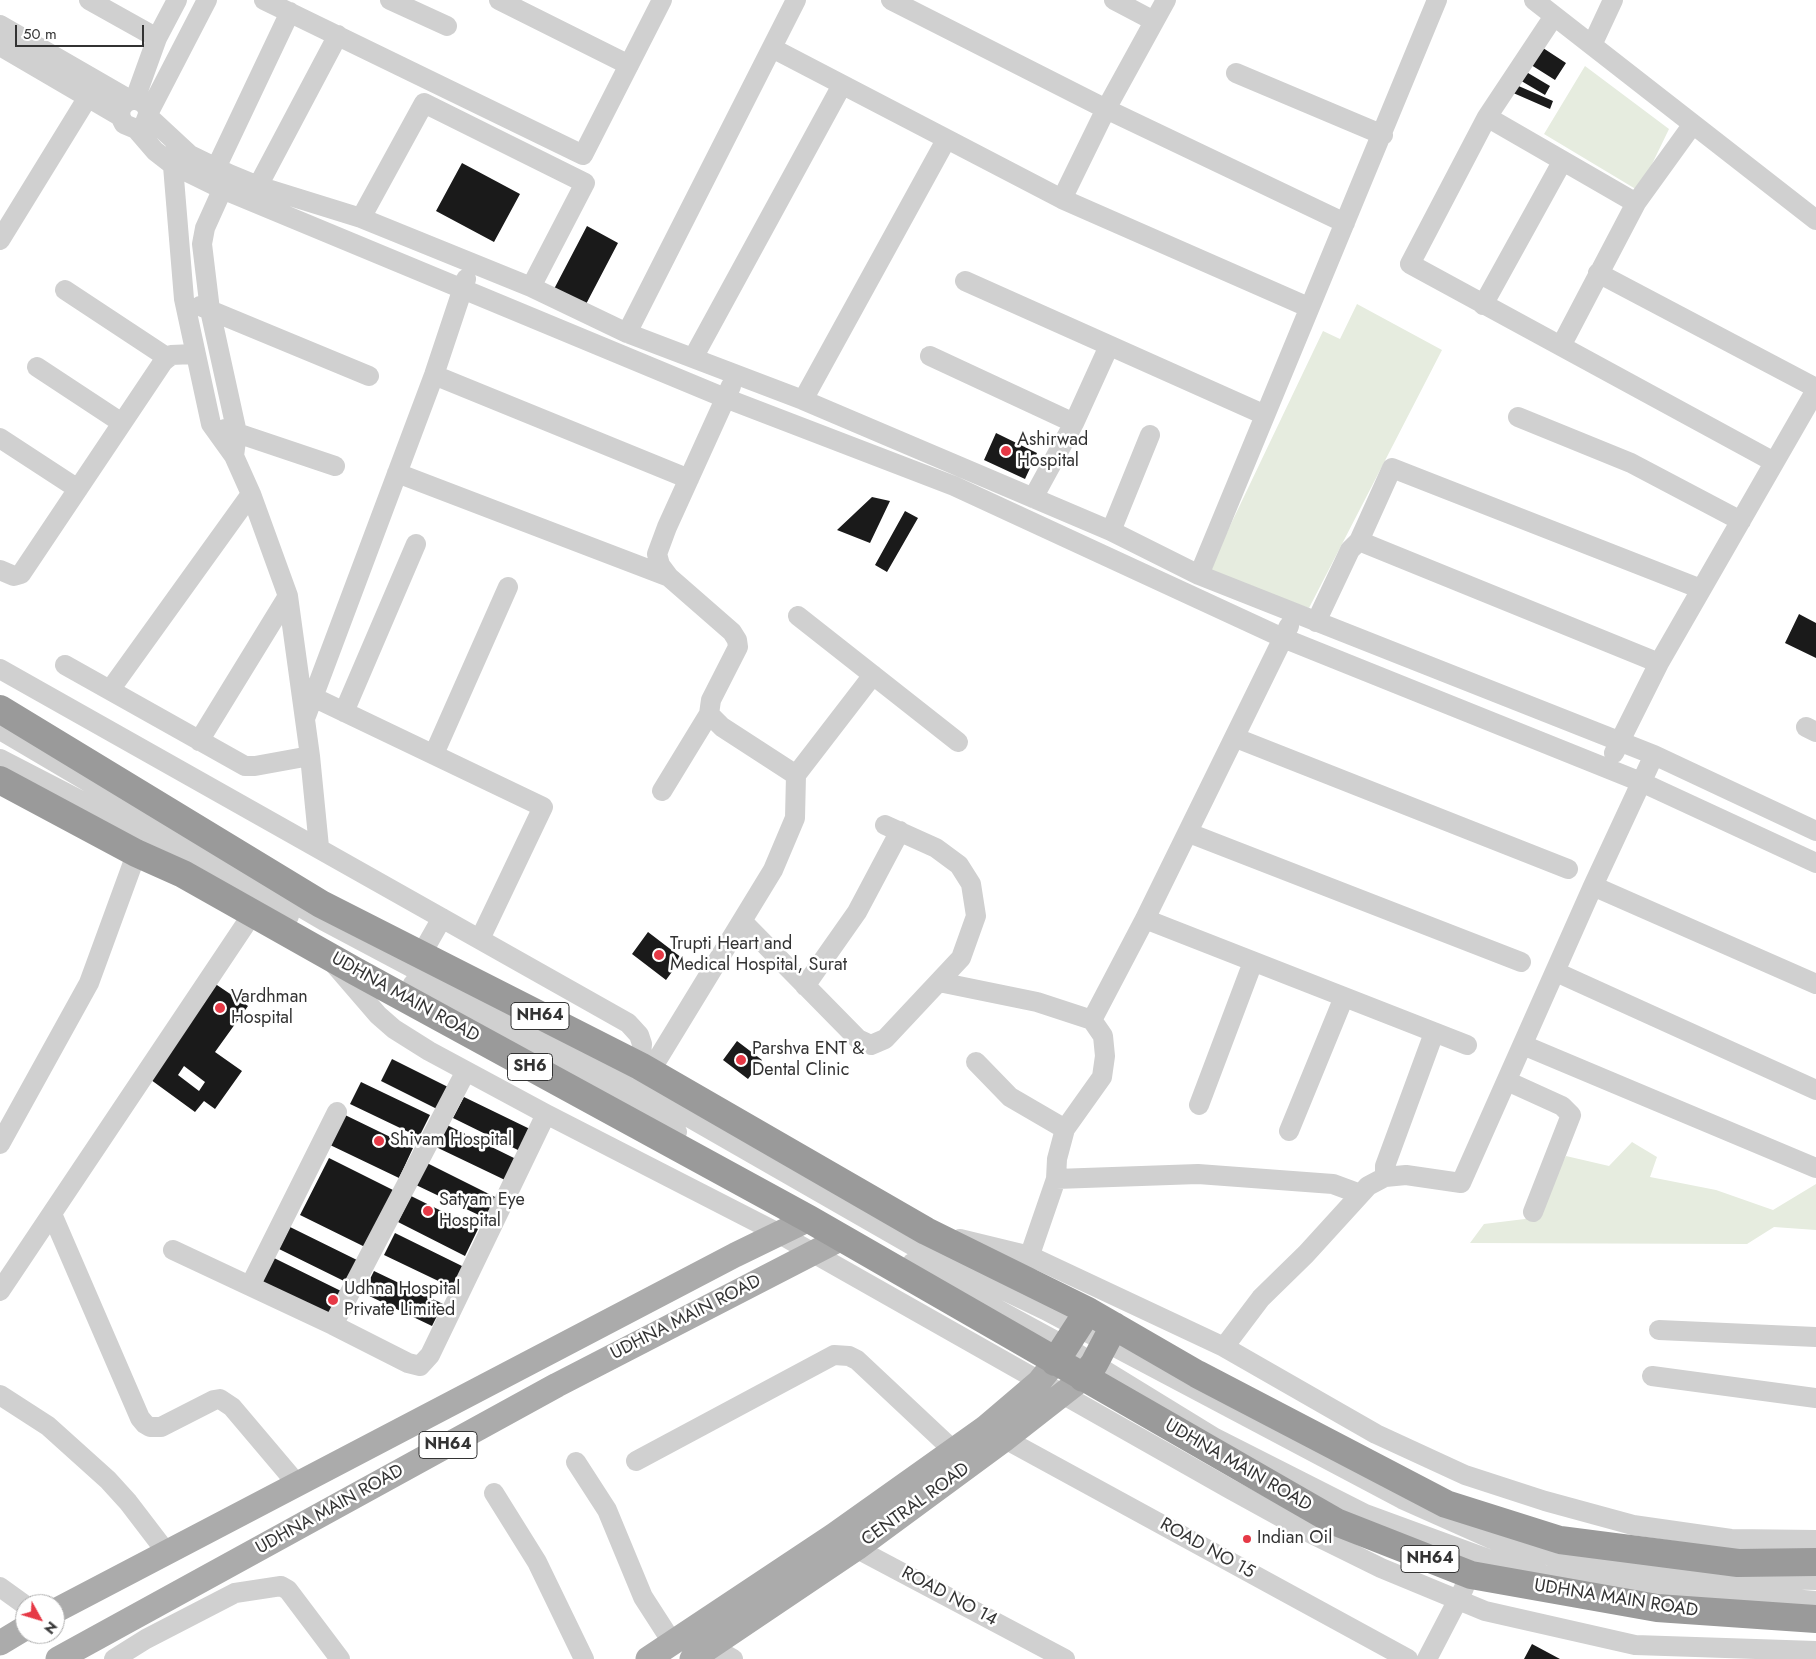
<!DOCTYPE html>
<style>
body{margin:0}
#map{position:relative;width:1816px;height:1659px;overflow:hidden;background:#fff;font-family:Jost,sans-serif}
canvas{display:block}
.north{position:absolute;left:15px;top:1594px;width:50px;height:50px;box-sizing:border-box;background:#fff;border:1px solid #adadad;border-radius:50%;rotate:129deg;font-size:14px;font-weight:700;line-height:20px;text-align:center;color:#333}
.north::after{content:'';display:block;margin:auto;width:18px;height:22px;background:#e63946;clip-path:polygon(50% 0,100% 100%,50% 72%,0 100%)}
.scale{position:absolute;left:15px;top:25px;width:129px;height:22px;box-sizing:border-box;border:2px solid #333;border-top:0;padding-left:6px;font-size:15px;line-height:18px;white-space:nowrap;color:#333;-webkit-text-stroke:4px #fff;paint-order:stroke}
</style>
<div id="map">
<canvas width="1816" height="1659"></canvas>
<div class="north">N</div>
<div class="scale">50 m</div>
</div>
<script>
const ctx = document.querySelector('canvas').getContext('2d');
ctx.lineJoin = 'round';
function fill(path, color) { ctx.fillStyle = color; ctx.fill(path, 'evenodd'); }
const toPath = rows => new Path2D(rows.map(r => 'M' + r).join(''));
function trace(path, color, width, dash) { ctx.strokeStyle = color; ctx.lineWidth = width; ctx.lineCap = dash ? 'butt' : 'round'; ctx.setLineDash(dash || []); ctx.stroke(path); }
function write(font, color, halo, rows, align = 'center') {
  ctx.font = font + ' Jost,sans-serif'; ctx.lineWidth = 5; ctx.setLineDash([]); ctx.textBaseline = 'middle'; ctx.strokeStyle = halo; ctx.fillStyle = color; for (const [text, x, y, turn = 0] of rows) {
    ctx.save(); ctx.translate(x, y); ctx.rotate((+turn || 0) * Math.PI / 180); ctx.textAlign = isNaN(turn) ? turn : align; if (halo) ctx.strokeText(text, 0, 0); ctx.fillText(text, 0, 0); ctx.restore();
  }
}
fill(toPath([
 [1585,66,1669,129,1639,191,1544,134],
 [1357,304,1442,350,1309,608,1208,572,1323,331,1340,339],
 [1632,1142,1657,1157,1650,1177,1716,1190,1773,1210,1816,1184,1816,1230,1774,1227,1747,1244,1470,1243,1484,1224,1533,1218,1566,1156,1609,1166]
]), '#e6ecdf');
fill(toPath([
 [1540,46,1566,63,1555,80,1528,63],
 [1523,70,1550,86,1545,95,1518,79],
 [1514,84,1553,101,1550,109,1511,92],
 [462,163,520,194,494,242,436,211],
 [587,226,618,243,584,308,553,291],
 [996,433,1037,453,1025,479,984,460],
 [872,497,890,501,870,543,837,530],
 [905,511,918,518,887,572,875,565],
 [1799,614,1816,623,1816,658,1785,643],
 [648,932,682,958,666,980,632,954],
 [214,983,248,1006,215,1052,242,1071,215,1109,204,1101,195,1112,147,1077],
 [184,1066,205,1082,199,1091,178,1075],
 [737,1041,762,1060,748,1079,723,1060],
 [392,1059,448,1087,437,1109,381,1081],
 [361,1082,430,1115,419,1137,350,1104],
 [464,1097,532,1130,522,1152,453,1118],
 [343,1114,413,1148,399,1178,328,1144],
 [447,1125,516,1159,505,1180,436,1147],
 [329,1158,395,1191,367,1248,300,1215],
 [427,1163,495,1197,485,1218,416,1185],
 [411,1196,478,1229,465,1256,398,1222],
 [290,1227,359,1261,348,1283,279,1249],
 [395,1233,464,1267,453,1288,384,1255],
 [274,1258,341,1291,328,1318,261,1284],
 [374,1271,443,1304,432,1326,363,1293],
 [1532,1644,1560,1659,1524,1659]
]), '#1a1a1a');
trace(toPath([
 [89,0,157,38],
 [264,0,583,155,662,0],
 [390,0,447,26],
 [499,0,629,65],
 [891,0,1106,109,1345,223],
 [1114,0,1154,21],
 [1534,0,1816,220],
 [1554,16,1487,117,1410,264,1774,462],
 [0,25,130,100],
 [1592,45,1613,0],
 [0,46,120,116],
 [772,48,1062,199,1308,307],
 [1236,73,1383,135],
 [135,99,157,38,177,0],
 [149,112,207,0],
 [149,117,190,155,229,174,258,186,361,218,531,287,627,333,803,400,1111,531,1199,575,1654,755,1816,831],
 [1487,117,1636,203],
 [136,129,144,125,149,112,144,103,135,99,126,102,121,108,120,116,124,124,136,129,155,151,173,165,222,189,725,398,954,486,1283,638,1641,782,1816,863],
 [172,154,184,299,211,424,234,456,251,494,288,596,310,756,319,847],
 [216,168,290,12],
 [228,177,205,228,202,244,210,310,237,433,234,456],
 [258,186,338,35],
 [1062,199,1106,109,1166,0],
 [361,218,424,103,585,183,531,287],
 [0,240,88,97],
 [1598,273,1816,388],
 [965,281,1265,415],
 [65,290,168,358],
 [1483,305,1562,162],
 [200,306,369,376],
 [627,333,796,0],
 [1561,346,1636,203,1693,124],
 [930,356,1074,423],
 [693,358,842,85],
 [37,367,122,423],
 [434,375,689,479],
 [803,400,946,140],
 [1518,417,1631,463,1741,521],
 [225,429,335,466],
 [0,438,78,489],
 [397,473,669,577],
 [1033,498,1074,423,1109,346],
 [1111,531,1150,435],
 [1359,541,1659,663],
 [0,570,14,576,21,574,163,362,171,355,194,354],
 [1199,575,1437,0],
 [798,616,958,742],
 [1316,622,1350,550,1359,541,1392,468,1701,589],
 [65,665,245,766,255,766,310,756],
 [0,669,628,1023,639,1035,642,1044,640,1066],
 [110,690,251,494],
 [313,697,543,807,480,939],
 [344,712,416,544],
 [709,714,722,727,796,775],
 [306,716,434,375,466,279],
 [1806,727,1816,732],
 [0,730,324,921,631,1084,924,1252,1045,1310,1402,1499,1492,1539,1525,1551,1640,1572,1693,1577,1816,1580],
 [1236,738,1568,869],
 [199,741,288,596],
 [1614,753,1659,663,1816,390],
 [434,754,508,587],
 [0,759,116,819,289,916],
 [662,791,709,714,711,700,738,647,737,640,732,632,669,577,660,565,657,554,667,527,731,386],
 [1189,833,1521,962],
 [1593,886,1816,984],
 [1145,919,1467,1045],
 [742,921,858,1039,871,1045,885,1039,961,958,976,916,971,884,959,865,936,848,885,825],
 [421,955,442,918],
 [334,964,378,1015,394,1029,429,1051,546,1114,778,1233,1230,1489,1308,1532,1381,1568,1485,1611,1635,1645,1816,1651],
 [1556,972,1816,1090],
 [939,982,1037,1002,1092,1020,1103,1036,1105,1056,1102,1077,1065,1129,1057,1159,1056,1179,1025,1269],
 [413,984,677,1132],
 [805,986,857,912,900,831],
 [1092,1020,1145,919,1289,626],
 [1523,1045,1816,1168],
 [976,1062,1010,1097,1065,1129],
 [1507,1081,1562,1106,1571,1115,1533,1212],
 [643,1083,773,870,795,818,796,775,873,675],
 [1199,1105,1253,962],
 [1289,1131,1344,997],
 [0,1144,89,983,141,841],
 [1385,1177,1385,1166,1434,1033],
 [1056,1179,1198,1174,1333,1184,1360,1194],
 [52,1214,140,1418,145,1424,150,1427,161,1427,214,1400,220,1399,232,1407,298,1485],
 [960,1239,1030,1256,1224,1347,1376,1434,1465,1475,1545,1501,1633,1525,1731,1539,1816,1540],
 [173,1250,333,1325,408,1363,420,1366,430,1355,546,1114],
 [912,1263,1065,1346,1215,1438,1365,1514,1485,1558,1545,1575,1584,1581,1816,1601],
 [250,1286,337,1112],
 [0,1291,253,913],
 [333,1325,466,1071],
 [1659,1330,1816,1337],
 [1224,1347,1261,1298,1306,1254,1368,1186,1385,1177,1406,1175,1461,1183,1593,886,1654,755],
 [1652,1376,1816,1398],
 [0,1395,48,1426,108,1480,128,1502,167,1553],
 [1005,1439,1408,1659],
 [636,1461,834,1355,849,1356,857,1360,953,1450],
 [576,1462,607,1510,643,1597,672,1642],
 [494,1493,537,1562,584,1659],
 [846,1543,1065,1659],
 [0,1587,25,1605],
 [703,1637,710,1646,733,1659],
 [114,1659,146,1639,235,1593,281,1586,288,1590,340,1659],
 [1427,1659,1464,1588]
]), '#d0d0d0', 20);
trace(toPath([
 [55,1611,735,1255,809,1219],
 [0,1643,25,1628],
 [58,1659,557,1385,842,1238],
 [648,1659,833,1536,985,1428,1039,1382,1055,1362],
 [692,1659,857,1548,1005,1439,1083,1378]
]), '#ababab', 25);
trace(toPath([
 [0,709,321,904,640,1066,926,1231,1088,1311,1197,1374,1446,1504,1560,1540,1738,1563,1816,1562],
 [0,780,136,853,183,874,355,971,809,1219,1336,1522,1471,1575,1657,1608,1816,1619],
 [1055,1362,1088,1311],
 [1083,1378,1094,1364,1114,1326]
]), '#9a9a9a', 28);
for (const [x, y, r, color] of [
 [1006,451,6,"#e63946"],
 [659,955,6,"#e63946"],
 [220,1008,6,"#e63946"],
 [741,1060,6,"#e63946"],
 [379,1141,6,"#e63946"],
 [428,1211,6,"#e63946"],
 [333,1300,6,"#e63946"],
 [1247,1539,5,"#e63946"]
]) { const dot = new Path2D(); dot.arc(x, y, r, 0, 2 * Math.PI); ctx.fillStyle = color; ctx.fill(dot); trace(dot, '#fff', 2); }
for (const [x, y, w] of [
 [540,1016,58],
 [530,1067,45],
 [448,1445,58],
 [1430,1559,58]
]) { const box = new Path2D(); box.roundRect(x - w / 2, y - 13.5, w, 27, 4); ctx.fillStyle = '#fff'; ctx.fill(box); trace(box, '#333', 1); }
write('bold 16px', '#333', null, [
 ["NH64",540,1016],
 ["SH6",530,1067],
 ["NH64",448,1445],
 ["NH64",1430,1559]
]);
write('18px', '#333', '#fff', [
 ["Ashirwad",1017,441],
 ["Hospital",1017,462],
 ["Trupti Heart and",670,945],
 ["Medical Hospital, Surat",670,966],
 ["Vardhman",231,998],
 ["Hospital",231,1019],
 ["Parshva ENT &",752,1050],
 ["Dental Clinic",752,1071],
 ["Shivam Hospital",390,1141],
 ["Satyam Eye",439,1201],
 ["Hospital",439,1222],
 ["Udhna Hospital",344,1290],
 ["Private Limited",344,1311],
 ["Indian Oil",1257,1539]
], 'left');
write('18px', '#333', '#fff', [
 ["UDHNA MAIN ROAD",405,998,29],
 ["UDHNA MAIN ROAD",686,1318,-27],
 ["UDHNA MAIN ROAD",1238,1466,30],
 ["CENTRAL ROAD",916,1505,-36],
 ["UDHNA MAIN ROAD",330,1510,-29],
 ["ROAD NO 15",1207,1549,29],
 ["ROAD NO 14",949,1597,28],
 ["UDHNA MAIN ROAD",1616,1599,9]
]);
</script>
